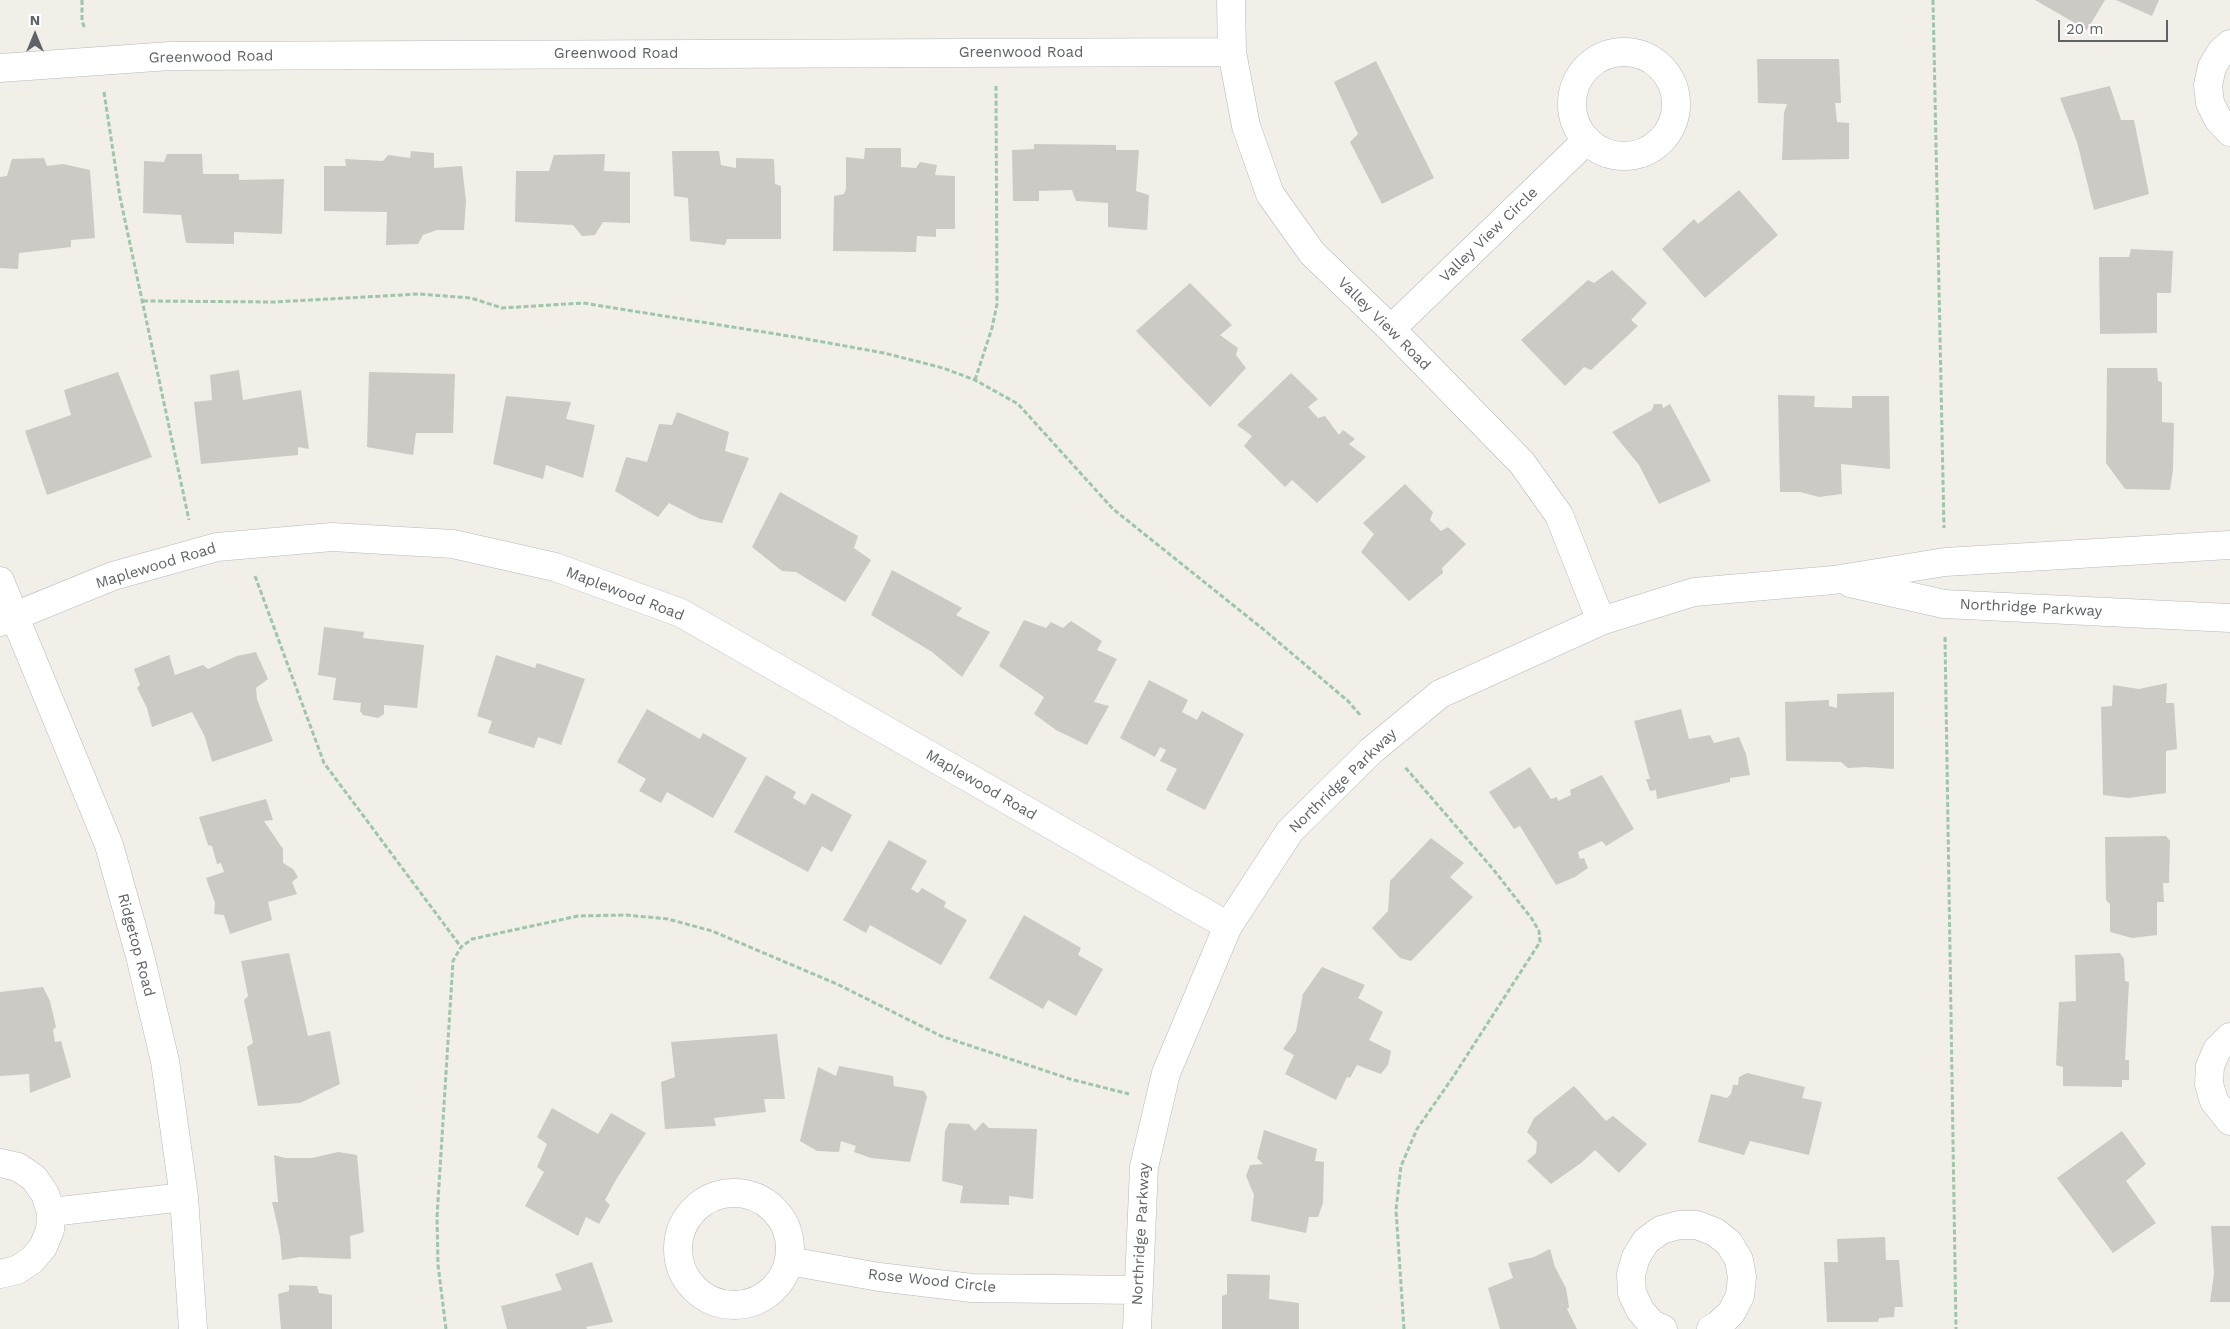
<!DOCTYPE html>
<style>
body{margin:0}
#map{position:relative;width:2230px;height:1329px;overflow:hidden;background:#f1efe8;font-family:"Work Sans",sans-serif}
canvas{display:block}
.north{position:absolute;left:10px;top:10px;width:50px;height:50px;-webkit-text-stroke:4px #fff;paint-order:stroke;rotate:0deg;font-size:14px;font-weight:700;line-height:20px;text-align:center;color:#5f6368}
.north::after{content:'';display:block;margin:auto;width:18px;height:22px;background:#5f6368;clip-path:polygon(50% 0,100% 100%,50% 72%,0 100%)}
.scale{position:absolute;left:2058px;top:20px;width:110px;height:22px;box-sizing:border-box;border:2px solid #5f6368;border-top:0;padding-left:6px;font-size:15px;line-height:18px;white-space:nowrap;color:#5f6368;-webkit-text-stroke:4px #fff;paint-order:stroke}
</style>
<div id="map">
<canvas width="2230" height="1329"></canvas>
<div class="north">N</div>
<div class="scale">20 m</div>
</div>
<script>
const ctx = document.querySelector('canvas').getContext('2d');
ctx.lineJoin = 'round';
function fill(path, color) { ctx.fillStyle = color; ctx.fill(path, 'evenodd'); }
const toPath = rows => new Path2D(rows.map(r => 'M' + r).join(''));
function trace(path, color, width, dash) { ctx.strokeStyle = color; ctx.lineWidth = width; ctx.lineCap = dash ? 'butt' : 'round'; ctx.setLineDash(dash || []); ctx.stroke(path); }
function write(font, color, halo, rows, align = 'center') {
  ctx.font = font + ' "Work Sans",sans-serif'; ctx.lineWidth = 5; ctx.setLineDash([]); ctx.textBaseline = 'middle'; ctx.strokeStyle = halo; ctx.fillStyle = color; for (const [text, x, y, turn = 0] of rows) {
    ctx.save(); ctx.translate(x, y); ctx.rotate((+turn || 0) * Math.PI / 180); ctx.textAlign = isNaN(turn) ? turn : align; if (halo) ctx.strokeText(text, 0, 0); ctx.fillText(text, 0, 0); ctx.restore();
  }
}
fill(toPath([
 [2035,0,2105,0,2087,30],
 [2116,0,2159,0,2152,16],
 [1757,59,1839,59,1841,103,1835,103,1837,122,1849,123,1849,159,1782,160,1784,113,1787,104,1758,103],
 [1376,61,1434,178,1382,204,1350,142,1358,134,1334,82],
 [2110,86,2121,120,2134,120,2149,194,2094,210,2077,142,2060,98],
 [1034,144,1116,145,1116,150,1139,150,1136,191,1149,195,1147,230,1108,227,1108,203,1076,201,1072,190,1039,191,1039,201,1013,201,1012,150,1034,149],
 [865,148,901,148,901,167,916,168,920,162,937,165,935,175,955,176,955,229,936,229,936,237,917,236,916,252,833,251,834,196,844,194,846,189,846,157,864,159],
 [411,151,434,153,434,168,462,166,466,201,464,230,437,230,423,235,418,244,386,245,387,212,324,211,324,166,346,166,345,159,383,161,388,155,410,158],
 [672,151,719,151,721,165,736,168,736,158,774,159,775,184,781,186,781,239,727,239,725,245,690,241,688,198,674,196],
 [167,154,202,154,203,174,239,174,239,180,284,179,282,234,234,232,234,244,186,243,181,215,143,213,144,161,164,162],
 [605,154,604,171,630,172,630,223,603,222,595,235,582,236,573,225,515,222,516,171,549,171,554,155],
 [44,158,47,166,63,164,90,170,95,238,71,240,71,247,19,253,18,269,0,268,0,177,7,176,12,159],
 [1739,190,1778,235,1705,298,1662,249,1694,219,1698,224],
 [2131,249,2173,251,2171,293,2157,293,2157,333,2100,334,2099,257,2129,257],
 [1612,270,1647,303,1631,320,1638,326,1591,370,1584,367,1565,386,1521,340,1588,280,1594,283],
 [1190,283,1232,325,1220,335,1238,348,1236,355,1246,368,1210,407,1136,331],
 [2107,368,2157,368,2158,381,2162,382,2162,422,2174,423,2173,470,2170,490,2125,489,2106,463],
 [239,370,243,400,301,390,309,449,298,447,298,455,201,464,194,402,212,400,210,375],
 [118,372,152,457,47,495,25,431,71,415,64,390],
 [369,372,455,374,453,433,416,433,413,455,367,447],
 [1291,373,1318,399,1308,407,1318,418,1325,416,1339,435,1343,430,1355,439,1349,444,1366,457,1317,503,1292,480,1285,487,1244,446,1252,436,1237,425],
 [1778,395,1815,396,1814,407,1852,408,1852,396,1889,396,1890,469,1841,464,1842,494,1819,497,1800,492,1780,492],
 [506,396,571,402,566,419,595,425,583,478,546,465,543,479,493,464],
 [1654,404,1662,404,1663,408,1670,404,1711,481,1659,504,1639,465,1612,432,1652,410],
 [677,412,729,432,725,451,749,458,722,523,700,519,669,503,658,517,615,491,626,457,647,462,659,424,672,425],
 [1405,484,1433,512,1430,520,1441,531,1448,527,1466,544,1442,568,1443,573,1409,601,1361,552,1374,534,1363,523],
 [780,492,858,536,854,548,871,560,845,602,796,572,782,571,752,547],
 [892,570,962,608,956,615,990,632,962,677,932,652,871,615],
 [1024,620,1046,628,1051,622,1063,628,1071,621,1102,641,1097,650,1117,659,1094,702,1109,706,1087,745,1056,730,1034,714,1044,697,999,666],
 [324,627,364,632,363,638,424,645,417,708,384,705,384,714,378,718,363,715,360,711,361,703,333,700,336,678,318,675],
 [256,652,268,679,256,688,257,699,273,741,212,762,205,737,192,712,152,727,147,708,137,688,140,685,134,669,169,655,175,675,203,665,208,669,237,656],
 [496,655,535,668,537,663,585,679,561,745,538,737,534,748,488,733,492,721,477,716],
 [1149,680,1188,700,1182,712,1197,720,1202,711,1244,734,1205,810,1166,790,1177,769,1160,761,1166,750,1160,747,1155,757,1120,738],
 [2167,683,2166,703,2174,703,2177,749,2166,751,2166,793,2128,798,2103,795,2101,707,2112,706,2113,685,2139,689],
 [1894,692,1894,769,1866,767,1848,768,1841,762,1786,761,1785,702,1829,700,1829,706,1837,708,1837,694],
 [647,709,700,739,703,733,747,758,713,818,667,792,661,803,639,791,646,779,617,762],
 [1681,709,1689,739,1710,735,1714,743,1739,737,1746,754,1750,775,1730,778,1730,782,1657,799,1656,790,1650,791,1646,779,1650,779,1634,721],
 [1530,767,1551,799,1557,797,1558,801,1571,795,1570,790,1602,775,1634,829,1606,846,1602,841,1578,852,1580,859,1584,858,1588,868,1575,877,1556,885,1520,826,1514,829,1489,792],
 [766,775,796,792,793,798,805,805,812,793,852,815,832,852,822,846,808,872,734,832],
 [266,799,273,820,264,821,283,849,283,863,293,869,298,877,292,882,297,894,268,902,272,920,230,934,224,915,214,914,215,903,206,878,224,872,221,863,217,864,212,846,208,845,199,817],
 [2166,836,2170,841,2169,883,2163,883,2164,902,2157,902,2157,935,2132,938,2110,932,2110,904,2106,900,2105,837],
 [1431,838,1464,863,1450,877,1473,897,1411,961,1400,958,1372,928,1388,911,1390,881],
 [889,840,927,861,911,889,918,893,922,888,946,902,944,907,967,920,941,965,870,925,866,933,843,920],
 [1024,915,1081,948,1078,955,1103,969,1076,1016,1048,1000,1043,1009,989,978],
 [289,953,308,1036,330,1031,340,1084,300,1103,258,1106,247,1047,253,1043,244,1000,248,996,241,961],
 [2120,953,2124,959,2125,981,2129,982,2125,1060,2129,1060,2129,1080,2122,1080,2122,1087,2063,1086,2063,1067,2056,1065,2059,1002,2076,1001,2075,955],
 [1322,967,1365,985,1358,998,1383,1012,1369,1040,1391,1051,1388,1065,1381,1074,1357,1065,1350,1078,1347,1077,1336,1100,1285,1074,1294,1055,1283,1049,1296,1031,1303,994],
 [43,987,50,1001,56,1027,53,1030,55,1042,61,1041,71,1077,30,1093,29,1074,0,1076,0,992],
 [777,1034,785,1099,764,1099,766,1112,714,1118,716,1126,665,1129,661,1082,675,1077,671,1042],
 [839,1066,893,1076,894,1086,924,1091,927,1097,910,1162,871,1158,854,1152,856,1146,841,1141,839,1152,817,1151,800,1141,818,1067,836,1076],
 [1747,1073,1805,1087,1802,1098,1822,1102,1809,1155,1750,1141,1744,1155,1698,1142,1711,1094,1727,1098,1731,1094,1733,1085,1738,1085,1739,1077],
 [1574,1086,1606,1121,1613,1116,1647,1144,1619,1173,1595,1150,1581,1163,1551,1184,1527,1161,1536,1153,1537,1142,1527,1132,1534,1118],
 [552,1108,598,1134,611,1113,646,1133,617,1178,605,1200,610,1205,599,1224,586,1217,578,1236,525,1206,544,1172,537,1167,547,1144,537,1137],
 [983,1122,989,1128,1037,1129,1033,1199,1009,1196,1009,1205,960,1203,963,1186,942,1181,945,1131,949,1123,969,1124,975,1131],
 [1264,1130,1317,1149,1315,1161,1324,1162,1323,1203,1318,1217,1309,1217,1306,1233,1251,1221,1254,1195,1246,1176,1250,1165,1263,1164,1257,1158],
 [2122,1131,2146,1164,2126,1181,2156,1223,2113,1253,2057,1178],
 [338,1152,357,1155,364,1232,350,1236,351,1259,300,1257,282,1260,280,1237,272,1202,278,1202,274,1155,285,1158,312,1158],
 [2211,1226,2230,1226,2230,1302,2210,1302,2214,1274],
 [1885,1237,1886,1260,1899,1260,1903,1307,1895,1307,1894,1317,1879,1318,1878,1322,1827,1322,1824,1262,1838,1262,1837,1239],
 [1550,1249,1555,1267,1566,1288,1569,1307,1567,1309,1577,1329,1500,1329,1488,1288,1513,1278,1508,1263,1534,1257],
 [592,1262,613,1322,586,1327,587,1329,507,1329,501,1306,562,1290,555,1274],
 [1227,1274,1270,1275,1269,1299,1299,1303,1299,1329,1222,1329,1222,1296,1227,1294],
 [289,1285,317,1286,319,1293,332,1295,332,1329,281,1329,278,1294,289,1291]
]), '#cccac5');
const street = toPath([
 [1231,0,1232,52,1246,126,1270,194,1312,253,1391,329,1522,463,1559,515,1601,621],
 [2230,44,2221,52,2212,67,2208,85,2210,103,2218,119,2230,132],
 '1572 104a52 52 0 1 1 104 0a52 52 0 1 1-104 0Z',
 [0,68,170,56,1232,52],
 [1391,329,1587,140],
 [0,581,109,845,140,956,165,1061,184,1197,193,1329],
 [1850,583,1944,604,2230,618],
 [0,622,113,576,217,547,332,537,453,544,555,567,681,613,1228,926],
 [2230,1037,2217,1050,2210,1066,2209,1084,2214,1101,2230,1121],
 [0,1163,18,1167,34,1178,45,1194,51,1212,50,1230,43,1247,32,1260,17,1270,0,1274],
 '678 1249a56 56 0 1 1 112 0a56 56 0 1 1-112 0Z',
 [51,1212,184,1197],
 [789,1261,879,1277,972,1288,1137,1290],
 [1137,1329,1144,1167,1166,1073,1228,926,1290,831,1371,751,1440,694,1601,621,1694,592,1834,580,1945,562,2230,545],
 [1663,1329,1652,1324,1640,1310,1632,1293,1631,1274,1636,1257,1646,1241,1661,1230,1679,1225,1697,1225,1715,1232,1729,1243,1739,1260,1742,1277,1740,1296,1731,1313,1718,1325,1711,1329]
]);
trace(street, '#b5b8bc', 29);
trace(toPath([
 [82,0,82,21,85,29],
 [1933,0,1944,528],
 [104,92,120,197,189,520],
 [143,301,274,302,419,294,471,298,502,308,583,303,801,338,884,353,943,368,975,380,1018,404,1113,509,1263,629,1348,701,1361,716],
 [975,380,992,328,997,304,996,86],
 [255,576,324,763,461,947],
 [1945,637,1956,1329],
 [446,1329,438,1265,437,1217,453,961,461,947,472,939,578,916,626,915,668,919,712,931,837,984,941,1036,1070,1079,1129,1094],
 [1404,1329,1396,1210,1401,1166,1417,1129,1453,1077,1540,942,1539,931,1532,919,1493,869,1404,766]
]), '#9cc7a9', 3, [5, 2.5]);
trace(street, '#fff', 28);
write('15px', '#5f6368', '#fff', [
 ["Greenwood Road",1021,53],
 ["Greenwood Road",616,54],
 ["Greenwood Road",211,57,-1],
 ["Valley View Circle",1489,235,-44],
 ["Valley View Road",1384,324,45],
 ["Maplewood Road",156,566,-17],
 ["Maplewood Road",625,594,21],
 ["Northridge Parkway",2031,608,3],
 ["Northridge Parkway",1343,781,-44],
 ["Maplewood Road",981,785,30],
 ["Ridgetop Road",136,945,75],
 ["Northridge Parkway",1141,1234,-87],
 ["Rose Wood Circle",932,1281,6]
]);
</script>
